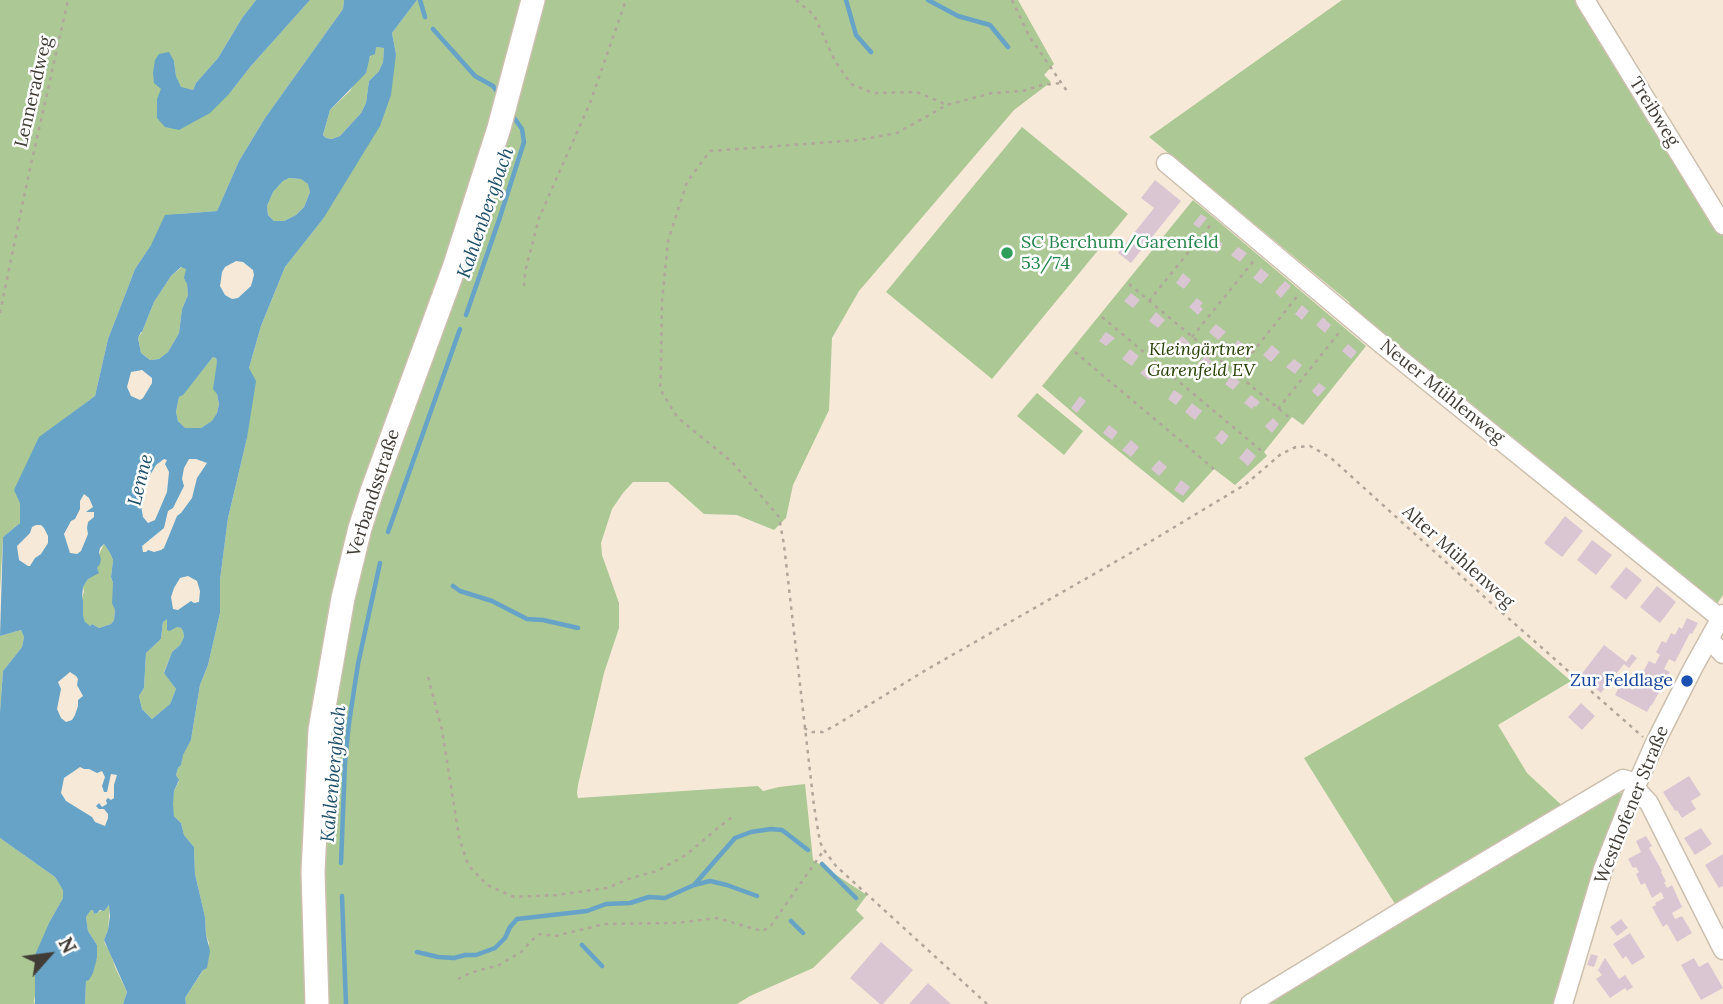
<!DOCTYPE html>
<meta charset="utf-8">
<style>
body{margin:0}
#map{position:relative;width:1723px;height:1004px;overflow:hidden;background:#f7e9d8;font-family:Lora,serif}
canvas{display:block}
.north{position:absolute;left:14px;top:920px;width:70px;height:70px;-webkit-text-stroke:5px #fff;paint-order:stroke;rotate:62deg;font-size:19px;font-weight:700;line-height:28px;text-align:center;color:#413c35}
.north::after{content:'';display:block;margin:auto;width:24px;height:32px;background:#413c35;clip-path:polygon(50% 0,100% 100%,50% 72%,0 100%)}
</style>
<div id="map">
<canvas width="1723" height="1004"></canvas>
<div class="north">N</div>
</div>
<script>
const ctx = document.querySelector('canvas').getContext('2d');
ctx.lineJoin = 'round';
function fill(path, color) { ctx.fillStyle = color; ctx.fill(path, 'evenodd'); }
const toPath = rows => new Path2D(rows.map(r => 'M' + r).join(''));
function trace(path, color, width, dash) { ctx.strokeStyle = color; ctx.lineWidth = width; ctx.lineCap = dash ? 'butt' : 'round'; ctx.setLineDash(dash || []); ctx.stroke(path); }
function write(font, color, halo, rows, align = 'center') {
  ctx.font = font + ' Lora,serif'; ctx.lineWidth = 5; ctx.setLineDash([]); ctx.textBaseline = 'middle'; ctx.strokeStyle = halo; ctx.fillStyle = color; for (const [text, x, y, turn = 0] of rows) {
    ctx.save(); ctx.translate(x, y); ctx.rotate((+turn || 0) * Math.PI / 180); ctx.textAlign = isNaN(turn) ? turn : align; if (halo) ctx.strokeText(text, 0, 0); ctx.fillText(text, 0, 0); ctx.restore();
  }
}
fill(toPath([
 [0,0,256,0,242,18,218,58,196,83,193,90,181,88,176,76,174,61,161,89,229,94,251,66,310,0,344,0,343,9,265,118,239,161,217,211,179,214,151,245,135,269,108,339,95,396,40,437,20,503,20,523,3,537,0,590],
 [417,0,1018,0,1054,64,1044,75,1051,82,1014,110,859,291,832,338,829,410,793,485,786,518,774,530,737,515,704,514,668,482,633,482,623,493,612,509,601,543,602,555,619,603,619,628,604,673,578,785,577,793,578,798,758,786,763,791,779,787,805,784,813,860,867,895,856,910,864,918,813,968,750,996,737,1004,327,1004,323,879,329,737,350,523,332,592,308,734,302,875,306,1004,186,1004,185,998,202,972,209,943,206,935,205,917,195,874,194,847,184,835,181,823,174,816,172,805,174,791,179,781,176,775,178,768,181,765,182,755,191,740,200,685,208,665,220,613,220,580,228,518,247,438,249,368,261,326,285,267,323,219,396,54,392,33],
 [1342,0,1581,0,1723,235,1723,595,1717,604,1713,606,1352,311,1349,302,1149,137],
 [376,47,384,48,383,62,379,71,369,81,366,103,361,113,340,136,332,139,326,138,323,135,330,110,350,91],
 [1022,127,1128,214,992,379,886,292],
 [289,178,301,179,309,184,310,192,304,207,296,215,284,221,274,221,268,215,267,206,273,192,283,181],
 [1193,200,1366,346,1303,425,1292,417,1264,452,1267,456,1235,485,1214,469,1183,503,1100,436,1042,386],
 [183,266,186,269,188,295,182,309,179,333,168,352,159,359,150,360,141,353,138,338,142,332,154,302,171,276],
 [214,356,216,358,217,362,217,394,219,404,217,413,213,421,201,428,185,429,178,421,176,412,179,397,183,394],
 [1037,393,1083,431,1064,455,1017,416],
 [104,544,110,553,113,560,111,577,113,583,115,610,114,620,111,624,99,628,92,624,90,626,85,623,83,617,82,597,84,592,83,587,88,579,97,568,99,554],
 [167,618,170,631,177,627,181,628,183,631,184,637,180,645,172,652,164,672,176,689,170,704,152,719,142,709,139,696,144,688,146,653,161,639,163,622],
 [21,630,24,637,22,647,3,671,0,712,0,636],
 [1519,636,1571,681,1498,725,1527,773,1568,811,1635,788,1563,1004,1250,1004,1400,912,1304,758],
 [0,838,55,877,63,889,63,898,50,921,34,1001,35,1004,0,1004],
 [110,905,108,930,104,940,105,944,110,952,115,967,127,992,123,1004,85,1004,86,981,97,958,97,945,88,931,86,917,91,910,93,910,94,914,97,913]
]), '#abc895');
fill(toPath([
 [256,0,310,0,251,66,229,94,210,113,179,130,165,127,157,118,157,99,161,89,154,83,153,73,155,60,159,54,169,52,174,61,176,76,181,87,193,90,196,83,218,58,242,18],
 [344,0,417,0,392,33,396,54,391,95,380,126,323,219,285,267,261,326,249,368,256,381,247,438,228,518,220,580,220,613,208,665,200,685,191,740,183,755,181,765,178,768,176,775,179,780,174,791,173,805,174,816,181,823,184,835,194,847,195,874,205,917,206,935,210,951,207,968,203,970,185,998,186,1004,123,1004,127,992,104,940,108,930,110,916,109,905,104,911,100,910,97,913,94,914,93,910,91,910,86,917,88,931,97,945,97,958,93,973,89,980,86,981,85,1004,35,1004,35,955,50,921,63,898,63,890,55,877,0,838,0,712,3,671,22,647,24,637,21,630,0,636,3,537,20,523,20,503,14,490,39,437,95,396,108,339,135,269,151,245,165,215,217,211,239,161,265,118,343,9],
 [376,47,384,48,383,62,379,71,369,81,366,103,361,113,340,136,332,139,326,138,323,135,330,110,366,73,370,56,375,54],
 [289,178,301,179,308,184,310,192,304,207,296,215,284,221,274,221,268,215,267,206,273,192,283,181],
 [236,261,243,262,253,270,254,275,251,286,238,298,232,299,225,295,220,286,222,272,225,267],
 [181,267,186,269,184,278,187,284,188,295,182,309,179,333,168,352,159,359,150,360,141,353,138,338,141,332,142,332,154,302,171,276],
 [213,357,216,358,217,362,213,389,217,394,219,404,217,413,212,421,201,428,185,428,178,421,176,412,179,397,183,395],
 [142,370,152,378,152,383,143,398,140,400,131,396,127,387,131,372],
 [164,459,167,460,165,464,169,472,167,492,155,520,148,523,143,517,141,506,142,493,145,488,149,477,156,465],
 [189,459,196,459,207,463,197,478,192,498,181,513,177,516,164,548,161,550,154,552,148,550,146,552,143,552,142,546,164,528,168,511,173,508,184,486,182,479,184,468],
 [84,494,89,498,93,507,86,512,94,512,94,517,88,522,87,528,88,534,81,551,77,554,70,553,64,534,71,521,75,519,80,509,80,501],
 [36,525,41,525,44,528,48,536,48,543,41,554,35,558,30,566,28,566,19,560,17,546,30,533,32,527],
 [104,544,110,553,113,560,111,577,113,583,112,603,115,610,114,620,111,624,99,628,92,624,90,626,85,622,83,616,83,601,82,597,83,587,88,579,99,573,97,568,100,564,101,559,99,553,100,548],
 [188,576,197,581,200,591,199,602,194,603,191,601,178,610,173,609,171,597,174,588,180,578],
 [167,619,167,630,170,631,177,627,181,628,183,631,184,637,180,645,172,652,164,673,176,689,170,704,152,719,142,709,139,696,144,688,146,653,161,639,163,622],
 [70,672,76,676,78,679,77,685,83,696,78,700,78,706,75,715,72,720,66,722,61,718,57,709,61,689,58,682],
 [80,767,84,769,89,769,97,773,102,771,105,777,102,786,104,792,107,792,111,774,117,775,114,785,114,798,111,800,108,798,106,800,107,804,102,807,99,803,96,806,99,809,104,809,108,814,108,818,105,826,95,822,92,817,66,801,61,793,64,778]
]), '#66a3c7');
trace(toPath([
 [420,0,425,17],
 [846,0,856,35,871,52],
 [928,0,958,16,990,25,1008,47],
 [433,29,475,76,493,86,500,96],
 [466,315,499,220,524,142,522,129,510,112],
 [388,532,460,329],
 [453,586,460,591,492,601,527,619,543,620,578,628],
 [341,863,345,762,349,723,358,664,380,563],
 [822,864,856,898],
 [694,885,710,881,727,885,757,896],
 [342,896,346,1004],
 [791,921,803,933],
 [582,945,602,966],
 [417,952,438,957,454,958,465,955,476,955,495,948,505,938,510,927,517,919,587,911,606,904,630,903,649,897,665,898,694,885,735,838,751,832,771,829,782,830,808,850]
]), '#66a3c7', 4.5);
fill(toPath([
 [1155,180,1181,201,1131,263,1118,253,1154,208,1141,198],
 [1201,214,1207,218,1199,228,1193,224],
 [1214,237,1223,244,1217,253,1208,245],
 [1238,247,1247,253,1240,262,1231,255],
 [1261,268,1269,275,1261,284,1253,278],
 [1183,273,1191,280,1184,289,1176,283],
 [1285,281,1291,286,1281,298,1275,292],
 [1131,293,1140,300,1133,308,1124,301],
 [1197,298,1203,303,1200,306,1203,309,1198,315,1189,307],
 [1302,305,1309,311,1302,320,1295,314],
 [1156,312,1165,320,1158,328,1149,321],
 [1323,317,1331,325,1325,333,1316,325],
 [1216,324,1226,332,1218,340,1209,332],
 [1106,332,1115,338,1106,346,1099,341],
 [1182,336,1190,343,1182,352,1174,345],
 [1238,340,1246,347,1239,355,1231,348],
 [1348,344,1357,352,1351,359,1342,351],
 [1272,345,1280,352,1271,362,1263,355],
 [1130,349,1139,356,1132,366,1122,359],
 [1205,356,1212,361,1204,370,1197,364],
 [1294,359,1302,365,1295,374,1286,367],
 [1148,365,1156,372,1149,380,1140,373],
 [1232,375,1240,382,1233,390,1225,384],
 [1319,383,1326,388,1318,397,1312,391],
 [1174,390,1183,396,1176,405,1168,399],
 [1251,395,1260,402,1256,407,1254,406,1252,409,1244,403],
 [1080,396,1086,401,1077,413,1071,408],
 [1192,403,1202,411,1195,420,1185,412],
 [1273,418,1279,424,1272,433,1265,426],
 [1109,425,1118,432,1112,440,1103,433],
 [1222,430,1229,436,1222,445,1215,438],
 [1131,440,1139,447,1131,457,1122,450],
 [1247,448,1256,456,1248,466,1239,458],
 [1159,460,1167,467,1159,476,1151,469],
 [1181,480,1190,487,1183,496,1174,490],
 [1565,516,1583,531,1562,557,1544,543],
 [1592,540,1612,555,1596,575,1577,560],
 [1626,567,1642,580,1626,600,1610,587],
 [1657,586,1676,602,1660,623,1640,607],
 [1687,618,1698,623,1692,634,1690,633,1675,662,1669,659,1664,669,1670,672,1652,705,1651,705,1647,712,1615,695,1621,683,1633,690,1649,661,1655,664,1660,655,1656,652,1662,641,1666,643,1671,633,1675,635,1679,627,1682,629],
 [1604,645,1626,662,1632,654,1637,658,1629,668,1624,664,1601,693,1580,676],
 [1581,703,1595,716,1582,730,1568,717],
 [1689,776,1701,795,1691,801,1696,809,1682,818,1677,810,1675,811,1663,792],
 [1701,828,1712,844,1695,855,1684,838],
 [1646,836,1652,846,1649,848,1662,871,1661,872,1666,882,1664,882,1667,888,1672,885,1682,907,1672,913,1675,919,1682,916,1692,933,1677,942,1667,924,1663,927,1652,907,1656,905,1655,903,1664,898,1661,892,1652,898,1645,883,1641,885,1636,874,1639,872,1636,867,1633,868,1628,859,1641,852,1636,841],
 [1723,854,1723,886,1719,888,1705,865],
 [1621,919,1628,928,1617,936,1610,927],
 [1630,933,1645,957,1632,965,1626,956,1623,959,1613,944],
 [881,942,913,970,883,1004,880,1004,850,978],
 [1591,954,1598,956,1594,967,1587,965],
 [1605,958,1619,979,1625,975,1633,987,1627,991,1625,988,1610,998,1596,979,1602,975,1598,970],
 [1694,958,1699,967,1708,962,1723,988,1701,1000,1681,965],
 [928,983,951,1004,909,1004]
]), '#dac6d3');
const minor = toPath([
 [1585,0,1723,225],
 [1166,163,1379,342,1720,618],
 [1709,639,1723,654],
 [1635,788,1649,803,1723,950],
 [1250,1004,1400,912,1623,779,1637,783],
 [1563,1004,1603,869,1635,788,1655,743,1693,668,1723,614]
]);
const major = toPath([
 [317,1004,313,872,320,730,343,598,360,528,372,491,454,268,499,128,533,0]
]);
trace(minor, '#ccbfae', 21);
trace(major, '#ccbfae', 26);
trace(toPath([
 [796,0,814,15,835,61,851,84,873,93,917,92,947,105],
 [1012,0,1029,36,1069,94],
 [1129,284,1291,419],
 [524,286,525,272,539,218,590,103,626,0],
 [1149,301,1213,222],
 [0,313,26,187,68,0],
 [1102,317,1264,453],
 [1192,337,1256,258],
 [1075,352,1214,469],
 [1236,373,1299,294],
 [1278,409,1342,329],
 [428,677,442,730,459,837,468,865,487,885,514,897,556,895,607,888,631,878,657,871,686,855,719,827,735,815],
 [804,728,812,732,823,732,836,725,926,670,1143,546,1246,484,1281,454,1296,447,1310,446,1331,458,1490,602,1643,737],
 [458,979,470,973,499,965,521,952,531,941,540,934,555,936,605,924,676,923,717,918,762,931,770,927,824,850],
 [987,1004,836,866,824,850,820,842,814,806,784,545,779,517,732,462,677,417,660,389,661,367,662,301,668,241,687,182,710,151,859,140,897,133,947,105,992,93,1023,91,1042,85,1062,83]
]), '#b0a699', 2.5, [3.5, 5]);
trace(minor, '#fff', 18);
trace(major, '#fff', 23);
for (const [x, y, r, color] of [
 [1007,253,7,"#2e9e5b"],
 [1687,681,7,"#1a4fb4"]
]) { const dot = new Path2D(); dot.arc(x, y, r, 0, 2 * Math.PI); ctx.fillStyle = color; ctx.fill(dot); trace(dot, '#fff', 2.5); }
write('18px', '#413c35', '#fff', [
 ["Lenneradweg",34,92,-77],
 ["Treibweg",1654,112,58],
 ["Neuer Mühlenweg",1442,392,39],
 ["Verbandsstraße",374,493,-72],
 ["Alter Mühlenweg",1458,557,42],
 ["Westhofener Straße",1632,805,-68]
]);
write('18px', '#27864d', '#fff', [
 ["SC Berchum/Garenfeld",1021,243],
 ["53/74",1021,264]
], 'left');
write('italic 18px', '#274206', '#fff', [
 ["Kleingärtner",1201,350],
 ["Garenfeld EV",1201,371]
]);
write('18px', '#164399', '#fff', [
 ["Zur Feldlage",1673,681]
], 'right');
write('italic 19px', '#1e4f69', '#fff', [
 ["Kahlenbergbach",486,213,-71],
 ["Lenne",141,480,-76],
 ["Kahlenbergbach",334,774,-85]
]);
</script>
